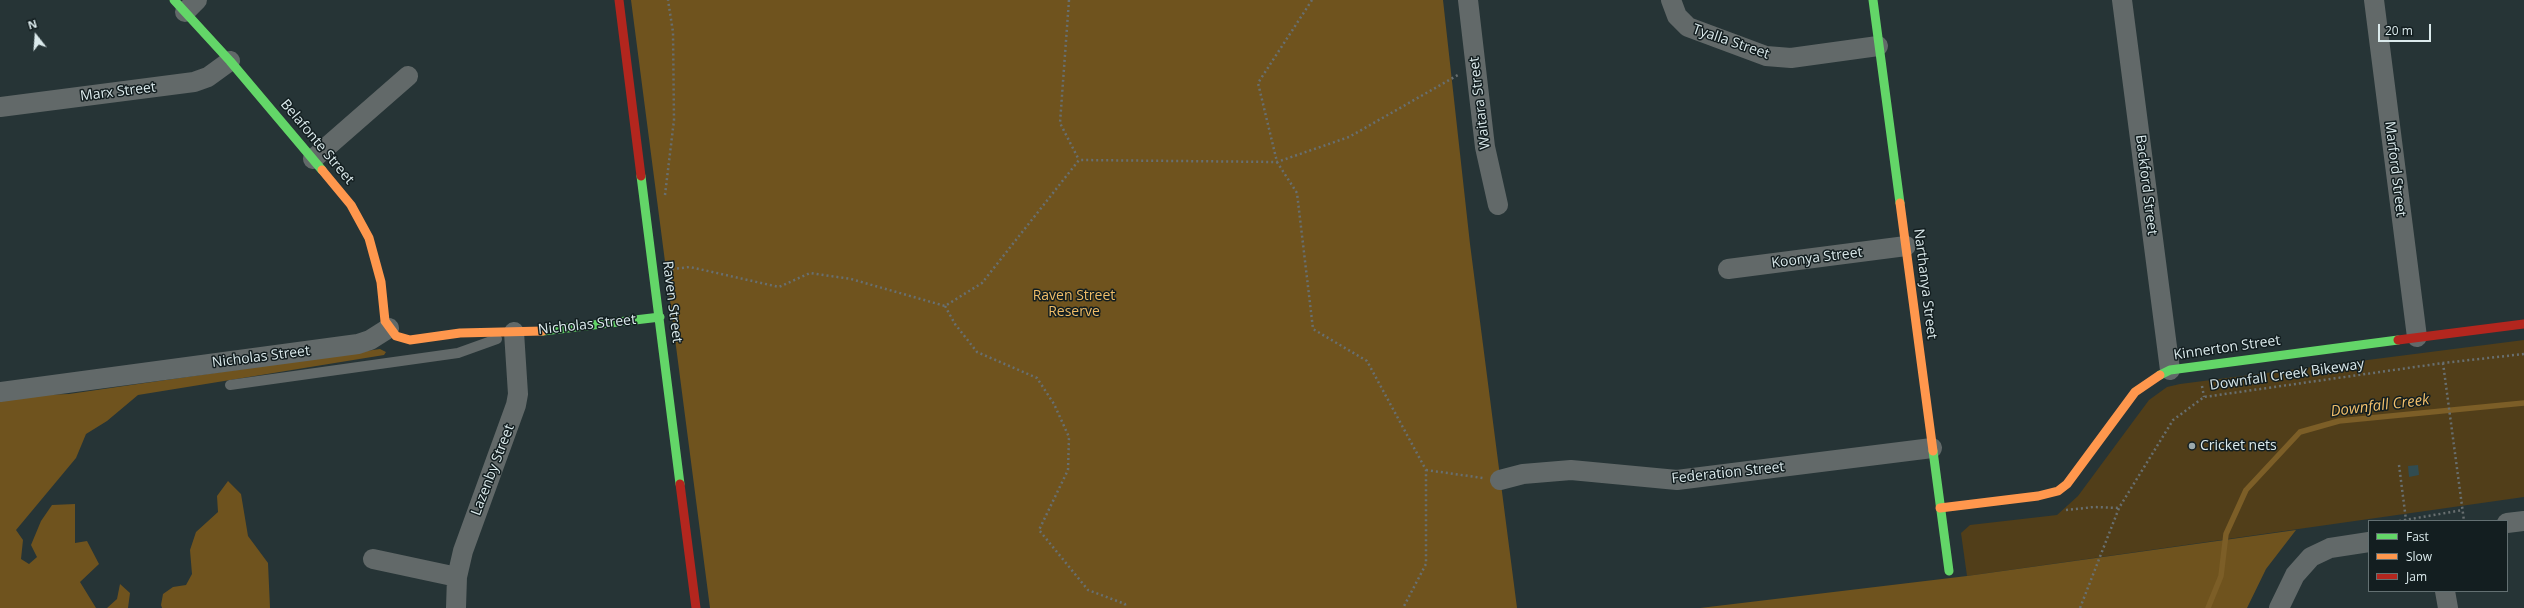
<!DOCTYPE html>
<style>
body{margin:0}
#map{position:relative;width:2524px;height:608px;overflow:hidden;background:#263436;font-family:"Open Sans",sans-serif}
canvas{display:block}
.legend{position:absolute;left:2368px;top:520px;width:140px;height:72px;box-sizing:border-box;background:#131e20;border:1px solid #637072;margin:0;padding:5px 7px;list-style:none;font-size:12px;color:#dbeaec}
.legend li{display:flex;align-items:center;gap:8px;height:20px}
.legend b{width:20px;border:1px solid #637072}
.north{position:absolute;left:16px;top:16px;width:40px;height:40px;-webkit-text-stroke:3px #131e20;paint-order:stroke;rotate:343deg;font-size:11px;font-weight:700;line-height:16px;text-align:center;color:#dbeaec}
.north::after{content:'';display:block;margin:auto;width:14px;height:18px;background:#dbeaec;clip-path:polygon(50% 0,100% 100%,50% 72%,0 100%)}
.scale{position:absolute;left:2378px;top:24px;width:53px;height:18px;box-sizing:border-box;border:2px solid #dbeaec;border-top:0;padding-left:5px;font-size:12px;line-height:14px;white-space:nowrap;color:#dbeaec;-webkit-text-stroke:3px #131e20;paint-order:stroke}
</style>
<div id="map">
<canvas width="2524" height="608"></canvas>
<ul class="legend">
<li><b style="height:5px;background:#63d668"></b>Fast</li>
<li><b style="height:5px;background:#ff974d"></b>Slow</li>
<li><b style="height:5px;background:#b3261e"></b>Jam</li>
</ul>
<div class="north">N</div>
<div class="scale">20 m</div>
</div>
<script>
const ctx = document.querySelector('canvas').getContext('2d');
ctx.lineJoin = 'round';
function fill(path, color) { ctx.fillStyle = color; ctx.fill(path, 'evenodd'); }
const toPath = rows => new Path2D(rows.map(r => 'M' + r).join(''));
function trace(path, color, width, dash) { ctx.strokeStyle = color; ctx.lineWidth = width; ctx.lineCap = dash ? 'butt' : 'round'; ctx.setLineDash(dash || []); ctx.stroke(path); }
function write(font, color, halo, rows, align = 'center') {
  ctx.font = font + ' "Open Sans",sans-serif'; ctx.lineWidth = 3; ctx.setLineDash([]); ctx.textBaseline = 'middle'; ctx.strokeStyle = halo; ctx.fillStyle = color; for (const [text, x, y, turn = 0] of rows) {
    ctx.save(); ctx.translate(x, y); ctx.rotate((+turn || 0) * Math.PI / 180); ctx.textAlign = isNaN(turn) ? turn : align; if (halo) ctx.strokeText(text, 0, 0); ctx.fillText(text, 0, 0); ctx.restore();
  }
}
fill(toPath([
 [2524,340,2524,497,1967,576,1961,533,1970,525,2057,515,2078,496,2149,400,2167,387,2180,384]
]), '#513e19');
fill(toPath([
 [631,0,1443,0,1470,244,1517,608,710,608],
 [380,349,386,352,384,355,138,395,107,421,86,434,76,458,16,530,23,540,21,559,29,564,37,557,31,545,41,521,52,505,75,504,75,543,87,541,99,564,80,582,96,608,0,608,0,400,18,396,69,394],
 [228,481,241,494,248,536,268,563,270,608,162,608,161,605,163,594,173,587,186,585,192,574,190,550,196,532,218,512,217,496],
 [2296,530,2266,569,2247,608,1700,608,1967,576],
 [120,584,130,593,128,608,107,608,117,599]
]), '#6f531e');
trace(toPath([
 [2208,608,2221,576,2226,534,2246,490,2300,432,2339,421,2524,403]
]), '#7c5e27', 5.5);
fill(toPath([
 [2418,465,2419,475,2409,477,2408,466]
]), '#314c51');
trace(toPath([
 [1069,0,1060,123,1079,160],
 [1312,0,1258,83,1277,162,1297,193,1313,329,1367,361,1426,470,1426,564,1403,608],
 [665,195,674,120,673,32,668,0],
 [672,269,690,267,779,287,810,273,851,279,945,306,982,283,1079,160,1277,162,1349,137,1458,75],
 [945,306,955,324,977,352,1037,378,1054,404,1069,437,1068,470,1039,530,1088,590,1125,604,1125,608],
 [2443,363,2464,521],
 [2202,386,2204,397],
 [2399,465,2406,520],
 [1426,470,1483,478],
 [2066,510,2094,507,2119,508],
 [2399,521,2463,510],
 [2080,608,2119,508,2173,420,2204,397,2443,363,2524,354]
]), '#686f70', 2.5, [2, 3]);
trace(toPath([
 [230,385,458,353,497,339]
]), '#626969', 10);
trace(toPath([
 [1468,0,1485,147,1498,205],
 [1671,0,1677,16,1688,27,1766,56,1791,58,1878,46],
 [2122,0,2170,370],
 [2374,0,2417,337],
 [185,12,197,0],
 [0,107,194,82,208,77,230,61],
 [313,159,408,76],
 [1728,269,1906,246],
 [0,392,358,344,370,340,389,328],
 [1500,480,1523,474,1571,470,1677,480,1932,448],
 [2507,523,2524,521],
 [373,559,457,577],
 [2445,591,2448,608],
 [456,608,457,577,463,551,516,405,518,394,514,332],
 [2279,608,2295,575,2311,557,2330,548,2369,542]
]), '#626969', 20);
trace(toPath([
 [174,0,230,61,322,170],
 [1873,0,1900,203],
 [641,176,680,484],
 [543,331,660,317],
 [2160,375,2170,370,2398,340],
 [1933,451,1949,571]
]), '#63d668', 9);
trace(toPath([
 [322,170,351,205,369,238,381,282,385,321,396,336,410,340,460,333,543,331],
 [1900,203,1933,451],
 [1940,508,2038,496,2058,491,2067,484,2135,392,2160,375]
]), '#ff974d', 9);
trace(toPath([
 [619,0,641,176],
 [2398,340,2524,324],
 [680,484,696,608]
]), '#b3261e', 9);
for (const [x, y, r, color] of [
 [2192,446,4,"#9caaac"]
]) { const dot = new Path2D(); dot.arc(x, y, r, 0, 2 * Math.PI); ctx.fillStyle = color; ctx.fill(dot); trace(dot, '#131e20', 1.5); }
write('14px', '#dbeaec', '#131e20', [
 ["Tyalla Street",1731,42,19],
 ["Marx Street",118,92,-7],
 ["Waitara Street",1480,103,-97],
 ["Belafonte Street",317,142,50],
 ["Marford Street",2395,169,83],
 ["Backford Street",2146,185,83],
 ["Koonya Street",1817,258,-7],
 ["Narthanya Street",1925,284,83],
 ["Raven Street",672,302,83],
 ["Nicholas Street",587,325,-6],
 ["Kinnerton Street",2227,348,-8],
 ["Nicholas Street",261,357,-7],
 ["Downfall Creek Bikeway",2287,375,-8],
 ["Lazenby Street",493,470,-69],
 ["Federation Street",1728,473,-6]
]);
write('14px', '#f0bd68', '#131e20', [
 ["Raven Street",1074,296],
 ["Reserve",1074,312]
]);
write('14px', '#dbeaec', '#131e20', [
 ["Cricket nets",2200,446]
], 'left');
write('italic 15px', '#f3c06b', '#131e20', [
 ["Downfall Creek",2380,406,-7]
]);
</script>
